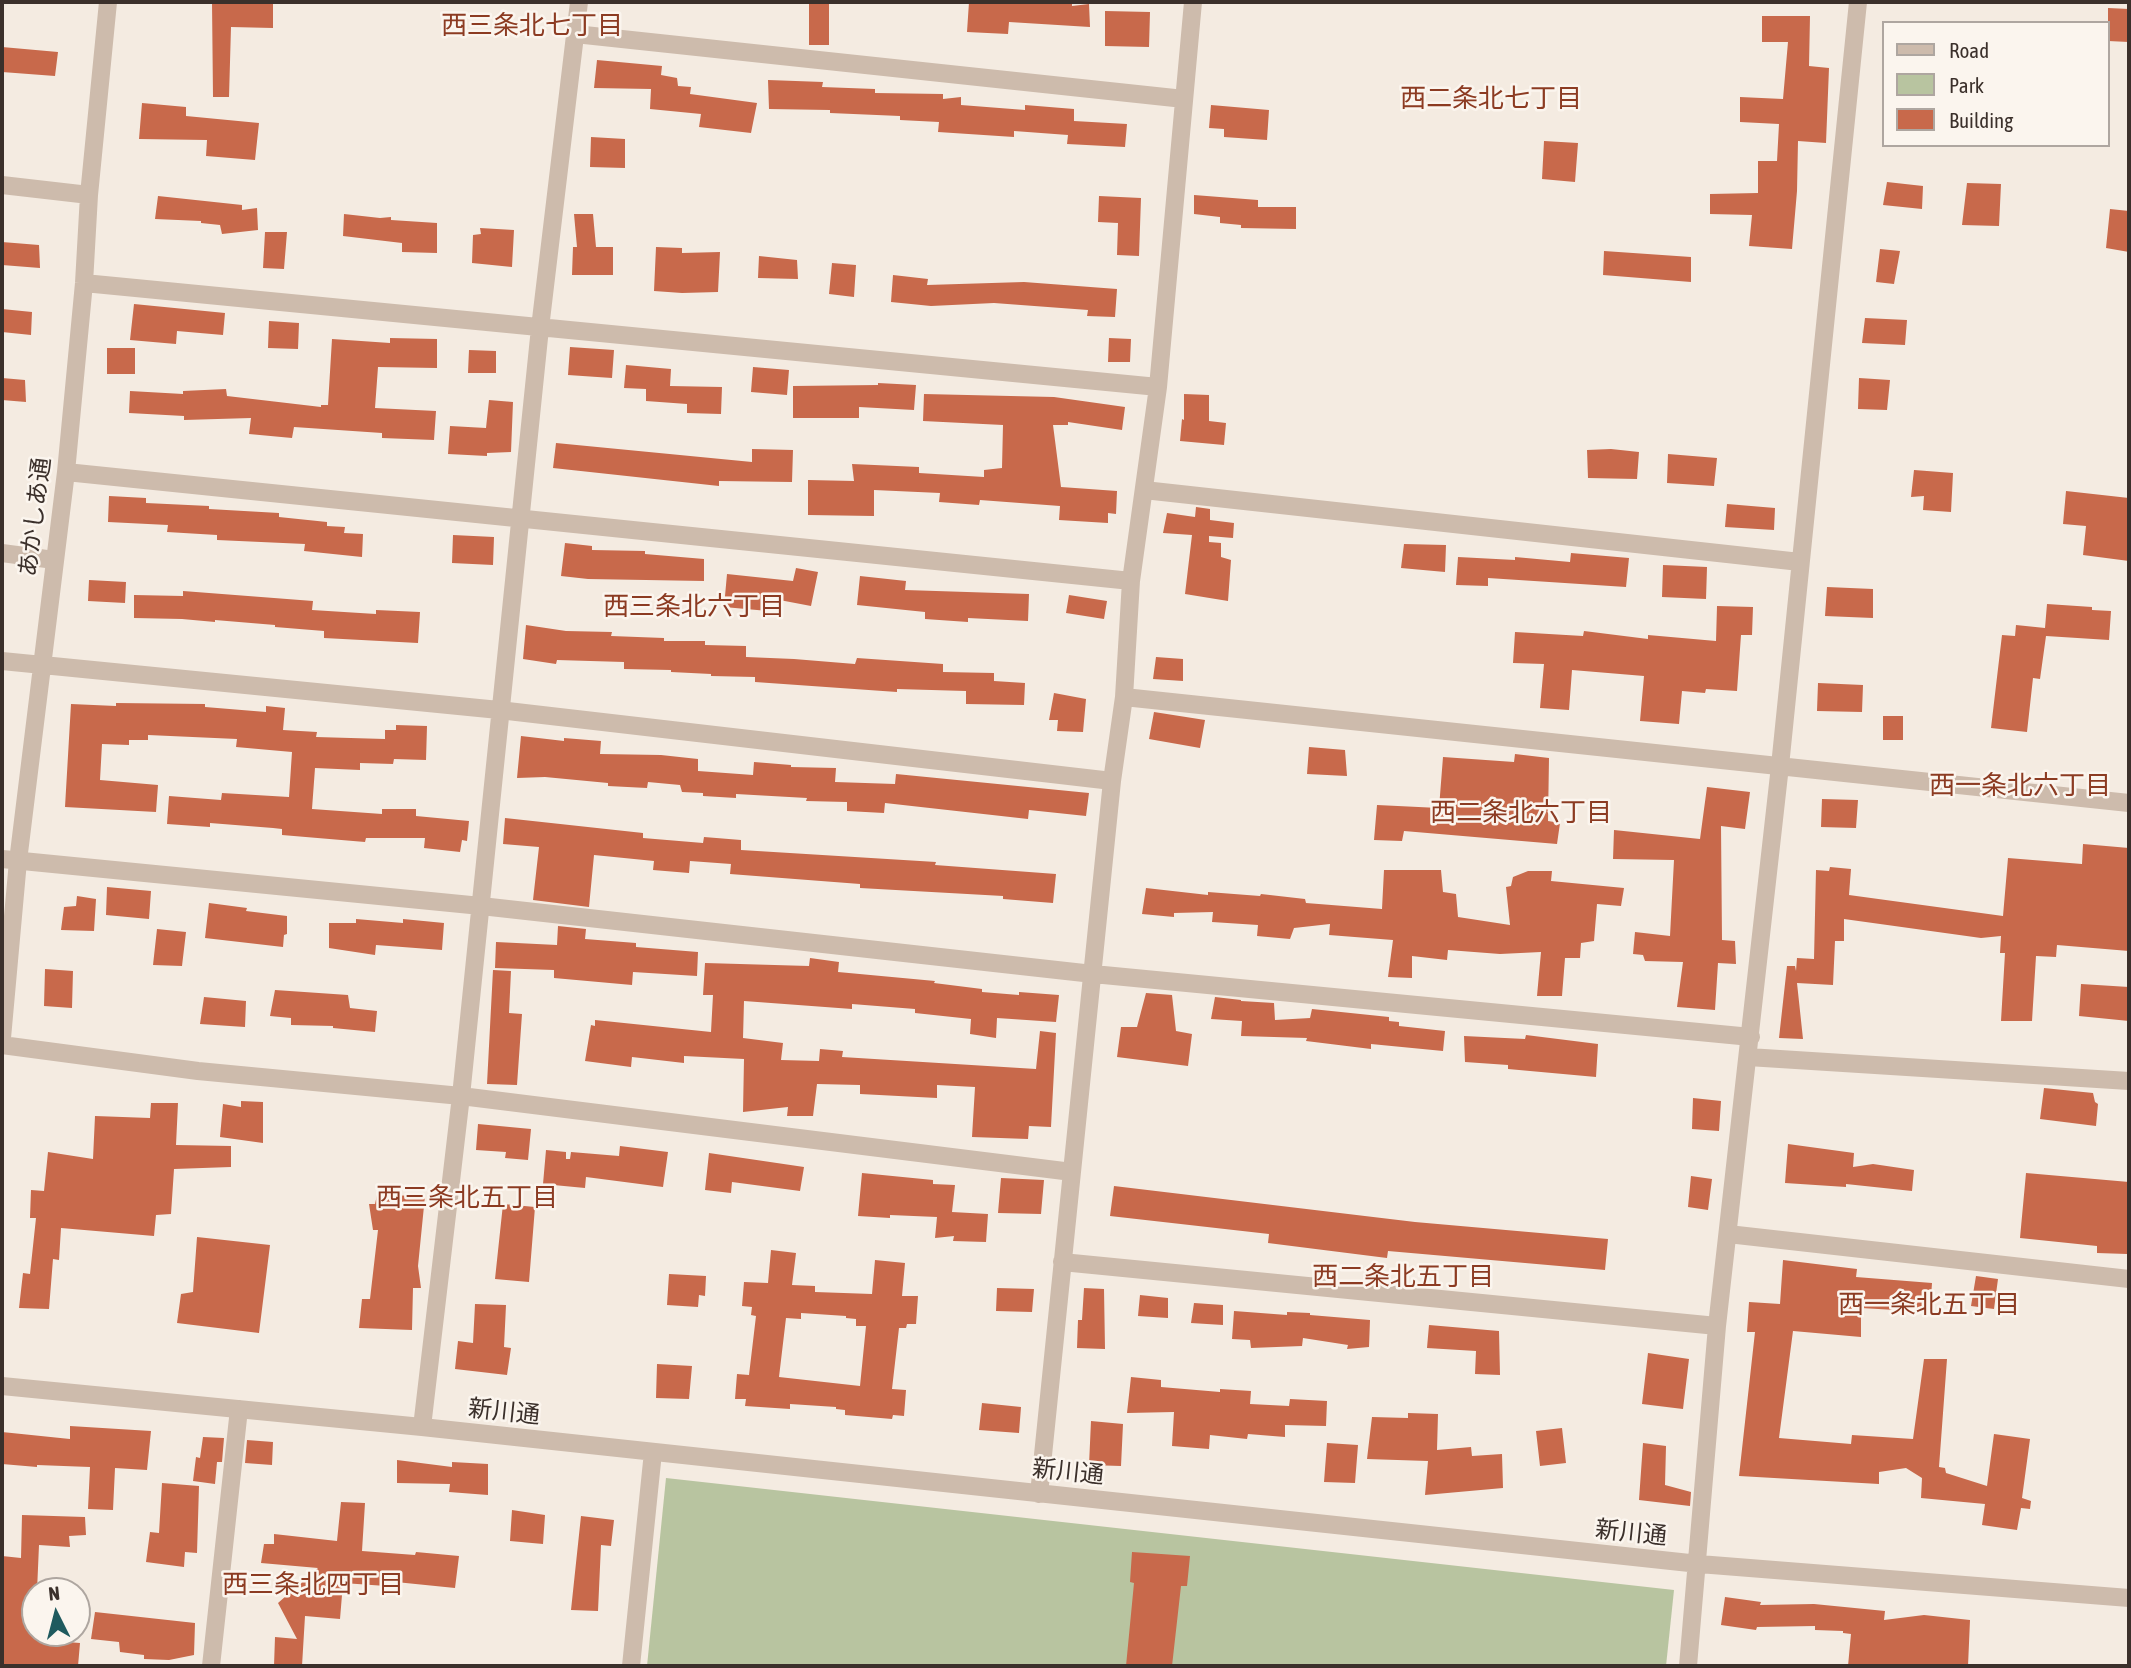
<!DOCTYPE html>
<meta charset="utf-8">
<style>
body{margin:0}
#map{position:relative;width:2131px;height:1668px;overflow:hidden;background:#f4ebe1;font-family:"Asap Condensed",sans-serif}
canvas{display:block}
.frame{position:absolute;inset:0;border:4px solid #3b302b;pointer-events:none}
.legend{position:absolute;left:1882px;top:21px;width:228px;height:126px;box-sizing:border-box;background:#fbf5ee;border:2px solid #aea6a0;margin:0;padding:9px 12px;list-style:none;font-size:21px;color:#3b302b}
.legend li{display:flex;align-items:center;gap:14px;height:35px}
.legend b{width:35px;border:2px solid #aea6a0}
.north{position:absolute;left:21px;top:1577px;width:70px;height:70px;box-sizing:border-box;background:#fbf5ee;border:2px solid #aea6a0;border-radius:50%;rotate:354deg;font-size:19px;font-weight:700;line-height:28px;text-align:center;color:#3b302b}
.north::after{content:'';display:block;margin:auto;width:24px;height:32px;background:#1f5a5e;clip-path:polygon(50% 0,100% 100%,50% 72%,0 100%)}
</style>
<div id="map">
<canvas width="2131" height="1668"></canvas>
<div class="frame"></div>
<ul class="legend">
<li><b style="height:9px;background:#cdbbac"></b>Road</li>
<li><b style="height:19px;background:#b8c4a0"></b>Park</li>
<li><b style="height:19px;background:#c8694b"></b>Building</li>
</ul>
<div class="north">N</div>
</div>
<script>
const ctx = document.querySelector('canvas').getContext('2d');
ctx.lineJoin = 'round';
function fill(path, color) { ctx.fillStyle = color; ctx.fill(path, 'evenodd'); }
const toPath = rows => new Path2D(rows.map(r => 'M' + r).join(''));
function trace(path, color, width, dash) { ctx.strokeStyle = color; ctx.lineWidth = width; ctx.lineCap = dash ? 'butt' : 'round'; ctx.setLineDash(dash || []); ctx.stroke(path); }
function write(font, color, halo, rows, align = 'center') {
  ctx.font = font + ' "Asap Condensed","Noto Sans JP",sans-serif'; ctx.lineWidth = 5; ctx.setLineDash([]); ctx.textBaseline = 'middle'; ctx.strokeStyle = halo; ctx.fillStyle = color; for (const [text, x, y, turn = 0] of rows) {
    ctx.save(); ctx.translate(x, y); ctx.rotate((+turn || 0) * Math.PI / 180); ctx.textAlign = isNaN(turn) ? turn : align; if (halo) ctx.strokeText(text, 0, 0); ctx.fillText(text, 0, 0); ctx.restore();
  }
}
fill(toPath([
 [666,1478,1674,1590,1666,1666,647,1666]
]), '#b8c4a0');
fill(toPath([
 [212,2,273,2,273,28,231,27,229,97,213,97],
 [809,2,829,2,829,45,809,45],
 [969,2,1072,2,1072,6,1089,4,1090,27,1009,22,1008,34,967,32],
 [2108,8,2129,9,2129,42,2108,41],
 [1105,11,1150,12,1149,47,1105,46],
 [1762,16,1810,16,1809,66,1829,68,1826,143,1798,141,1797,191,1792,249,1749,246,1752,215,1710,214,1710,194,1758,193,1758,161,1777,161,1779,124,1740,122,1740,97,1783,99,1788,42,1762,42],
 [2,47,58,52,55,76,2,72],
 [597,60,662,66,661,75,677,78,678,86,691,87,690,94,757,103,751,133,699,127,701,114,650,109,651,89,594,88],
 [768,80,823,82,822,87,875,89,875,93,943,94,943,99,961,97,961,105,1025,110,1025,105,1074,109,1074,121,1127,124,1125,147,1067,144,1068,135,1014,131,1014,137,938,132,939,122,900,120,900,116,830,113,830,110,769,109],
 [142,103,186,107,186,116,259,123,255,160,206,156,207,140,139,139],
 [1211,105,1269,110,1267,140,1224,137,1224,129,1209,128],
 [591,137,625,139,625,168,590,167],
 [1544,141,1578,143,1575,182,1542,179],
 [1887,182,1923,186,1922,209,1883,205],
 [1967,183,2001,184,1999,226,1962,225],
 [1194,195,1258,200,1258,207,1296,207,1296,229,1241,228,1241,225,1220,223,1220,217,1194,214],
 [158,196,242,205,242,210,257,208,258,230,222,234,220,225,201,223,201,221,155,219],
 [1099,196,1141,198,1139,256,1117,255,1118,223,1098,222],
 [2110,209,2129,211,2129,252,2106,248],
 [344,214,380,218,391,217,391,220,437,223,437,253,402,252,402,243,343,236],
 [574,214,593,214,596,247,613,247,613,275,572,275,573,247,577,247],
 [480,228,514,230,512,267,472,263,473,235,481,234],
 [265,232,287,232,284,269,263,268],
 [2,242,39,245,40,268,2,265],
 [656,247,682,248,682,253,720,252,718,292,682,293,654,291],
 [1880,249,1900,251,1894,284,1876,282],
 [1604,251,1691,257,1691,282,1603,275],
 [759,256,797,260,798,279,758,278],
 [832,263,856,265,854,297,829,294],
 [893,275,928,279,927,285,1024,282,1117,289,1115,317,1087,316,1088,310,994,303,931,306,891,302],
 [134,304,225,313,223,335,177,331,176,344,130,340],
 [2,309,32,312,31,335,2,332],
 [1865,318,1907,320,1905,345,1862,343],
 [269,321,299,323,298,349,268,348],
 [390,338,437,339,437,368,378,367,375,408,436,411,434,440,382,438,382,433,294,427,292,438,249,434,251,418,184,420,184,416,129,413,130,391,183,394,183,391,226,389,227,396,321,407,321,405,328,405,332,339,390,343],
 [1109,338,1131,339,1130,362,1108,362],
 [570,347,614,350,612,378,568,375],
 [107,348,135,348,135,374,107,374],
 [469,350,496,351,496,373,468,373],
 [626,365,671,369,670,386,722,387,721,414,687,413,687,404,646,401,646,389,624,388],
 [753,367,789,370,787,395,751,392],
 [2,378,25,380,26,402,2,400],
 [1859,378,1890,380,1887,410,1858,409],
 [878,383,916,385,914,410,859,407,859,418,793,418,793,386,878,385],
 [924,394,1054,397,1125,407,1122,430,1068,422,1068,425,1053,425,1061,487,1117,491,1116,514,1108,513,1108,523,1059,520,1060,506,980,500,979,505,939,502,940,493,874,490,874,516,808,515,808,480,854,481,852,464,919,467,919,473,984,477,984,470,1002,468,1003,425,923,421],
 [1184,394,1209,395,1209,421,1226,423,1224,445,1180,441,1182,419,1184,420],
 [489,400,513,402,511,452,487,453,487,456,448,454,450,426,486,428],
 [556,443,752,462,752,449,793,450,792,482,719,481,719,486,553,468],
 [1611,449,1639,452,1637,479,1588,478,1587,450],
 [1668,454,1717,458,1714,486,1667,483],
 [1914,470,1953,473,1951,512,1923,510,1924,496,1911,497],
 [2066,491,2129,498,2129,561,2083,555,2086,526,2063,524],
 [109,496,146,498,146,503,209,506,209,509,279,513,279,517,327,522,327,526,345,527,344,533,363,534,362,557,304,551,305,544,217,540,217,535,167,532,168,525,108,522],
 [1727,504,1775,508,1774,530,1725,527],
 [1196,507,1210,509,1210,520,1234,523,1233,538,1209,536,1209,542,1221,543,1221,557,1231,560,1228,601,1185,594,1192,535,1163,533,1167,513,1195,517],
 [453,535,494,537,493,565,452,563],
 [565,543,592,546,592,550,645,551,645,554,704,559,704,581,588,579,561,576],
 [1404,544,1446,545,1445,572,1401,568],
 [1571,553,1629,558,1626,587,1488,578,1488,586,1456,585,1458,557,1515,560,1515,557,1570,562],
 [1663,565,1707,567,1706,599,1662,597],
 [796,568,818,572,811,606,769,598,768,611,724,607,727,574,793,581],
 [860,576,906,581,905,590,1029,594,1028,621,968,618,968,622,925,619,925,612,857,605],
 [89,580,126,582,125,603,88,601],
 [1827,587,1873,589,1873,618,1825,616],
 [183,591,313,601,312,610,376,614,376,610,420,612,418,643,324,638,324,631,275,627,275,625,215,620,215,622,182,619,134,618,134,595,183,596],
 [1069,595,1107,601,1104,619,1066,613],
 [2047,604,2092,607,2092,610,2111,611,2109,640,2046,636,2040,679,2033,678,2027,732,1991,728,2002,635,2015,636,2016,625,2045,628],
 [1717,606,1753,607,1752,635,1741,635,1737,691,1706,689,1705,693,1682,691,1679,724,1640,721,1644,676,1572,670,1569,710,1540,708,1544,664,1513,663,1515,632,1583,636,1584,631,1648,639,1648,635,1716,641],
 [526,625,566,631,612,632,611,636,664,638,664,641,705,641,705,645,746,646,746,657,794,659,855,664,857,658,943,664,943,672,994,673,994,681,1025,683,1024,705,966,704,966,691,897,689,897,692,755,682,755,677,711,676,711,674,671,672,671,670,624,669,624,662,557,660,556,664,523,659],
 [1156,657,1183,659,1183,681,1153,679],
 [1818,683,1863,685,1862,712,1817,711],
 [1054,693,1086,699,1083,732,1057,731,1058,720,1049,720],
 [116,703,205,704,205,707,266,712,266,706,285,708,283,730,317,732,316,737,385,739,385,730,396,730,396,725,427,726,426,760,394,759,393,764,360,763,360,770,315,768,312,809,382,814,382,809,416,809,416,816,469,821,467,841,462,840,460,852,424,848,425,838,366,838,365,842,282,835,282,829,273,828,210,823,210,827,167,824,169,796,221,800,222,793,289,797,292,752,236,747,237,739,148,735,148,740,129,740,129,745,102,744,100,780,158,785,156,812,65,807,71,704,116,706],
 [1154,712,1205,720,1200,748,1149,739],
 [1883,716,1903,716,1903,740,1883,740],
 [521,736,564,741,564,738,601,741,600,754,661,755,698,759,698,771,753,775,754,762,791,765,791,767,836,768,835,782,895,784,896,774,1089,793,1086,816,1029,810,1028,819,885,803,884,813,847,811,847,802,806,801,807,798,736,794,736,798,703,796,703,793,682,792,680,785,648,782,647,788,608,786,608,783,545,777,517,778],
 [1309,747,1345,750,1347,776,1307,774],
 [1515,754,1549,758,1548,821,1560,823,1557,844,1404,831,1402,841,1374,840,1377,805,1439,808,1443,757,1514,762],
 [1707,787,1750,792,1745,829,1721,826,1722,940,1735,941,1736,964,1718,963,1715,1010,1677,1007,1683,962,1645,961,1643,955,1633,954,1635,932,1670,936,1674,860,1613,859,1614,830,1700,839],
 [1822,799,1858,800,1856,828,1821,827],
 [505,818,643,833,643,838,703,843,704,837,741,840,741,850,936,862,935,865,1056,874,1053,903,1003,899,1003,896,860,888,860,884,730,874,731,864,690,861,689,873,653,870,654,861,594,855,589,907,533,900,539,847,503,844],
 [2083,844,2129,848,2129,951,2057,945,2056,957,2036,956,2032,1021,2001,1021,2005,953,2000,953,2001,936,1981,938,1844,919,1844,941,1835,941,1833,985,1797,983,1803,1039,1779,1038,1787,966,1795,966,1796,971,1797,958,1814,959,1816,870,1829,871,1830,867,1851,869,1849,895,2003,916,2008,858,2082,864],
 [1384,870,1441,870,1443,892,1456,894,1458,917,1510,925,1506,887,1511,886,1513,877,1528,871,1552,871,1551,881,1624,888,1621,906,1597,904,1594,941,1581,943,1580,958,1565,958,1562,996,1537,996,1541,952,1500,954,1448,950,1447,960,1412,956,1412,978,1388,977,1393,940,1329,935,1330,924,1294,928,1290,939,1257,936,1258,925,1212,922,1213,912,1174,913,1174,917,1142,914,1146,888,1208,895,1208,892,1260,896,1261,894,1305,899,1306,903,1382,909],
 [107,887,151,891,149,919,106,915],
 [77,896,96,899,94,931,61,930,64,907,76,906],
 [209,903,247,908,246,911,287,916,287,934,284,935,283,947,205,938],
 [356,919,403,923,403,919,444,923,442,950,376,945,375,955,329,948,329,923,356,923],
 [558,926,586,929,585,939,636,943,636,947,698,952,697,976,633,972,632,985,554,978,554,970,495,968,496,942,557,945],
 [157,929,186,932,182,966,153,965],
 [810,958,839,962,838,972,935,981,934,983,982,989,982,992,1019,995,1019,992,1059,995,1056,1022,997,1018,996,1038,970,1034,971,1019,915,1013,915,1009,852,1004,852,1009,744,1001,743,1038,783,1043,781,1060,819,1061,820,1049,843,1051,842,1057,1036,1069,1040,1031,1056,1033,1051,1127,1029,1126,1028,1139,972,1137,975,1087,937,1085,937,1098,860,1094,860,1085,817,1084,813,1116,787,1116,788,1107,743,1112,744,1059,684,1056,684,1063,632,1057,631,1067,585,1061,591,1025,595,1026,595,1020,711,1032,713,995,703,995,705,963,809,966],
 [45,969,73,971,72,1008,44,1006],
 [493,970,511,971,509,1013,522,1014,517,1085,487,1084],
 [2081,984,2129,987,2129,1021,2079,1016],
 [275,990,348,995,350,1008,377,1011,375,1032,333,1028,333,1026,291,1025,291,1018,270,1016],
 [1146,993,1172,995,1176,1031,1192,1034,1188,1066,1117,1057,1121,1027,1137,1027],
 [204,997,246,1001,245,1027,200,1024],
 [1215,997,1241,1000,1241,1001,1274,1003,1275,1020,1310,1018,1312,1009,1389,1017,1389,1021,1399,1022,1399,1026,1445,1031,1443,1051,1371,1044,1371,1049,1306,1041,1307,1038,1241,1036,1242,1021,1211,1019],
 [1526,1035,1598,1044,1596,1077,1508,1069,1508,1065,1465,1062,1464,1036,1525,1039],
 [2044,1088,2093,1093,2095,1102,2098,1104,2096,1126,2040,1119],
 [1693,1098,1721,1101,1719,1131,1692,1129],
 [241,1101,263,1102,263,1143,220,1137,223,1104,241,1107],
 [151,1103,178,1103,176,1145,231,1146,231,1167,174,1169,171,1214,156,1215,154,1236,61,1228,59,1260,53,1259,49,1309,19,1308,23,1273,30,1274,36,1218,30,1218,31,1190,44,1191,48,1152,93,1159,95,1116,150,1118],
 [478,1124,531,1129,528,1160,505,1158,506,1152,476,1150],
 [1788,1144,1854,1153,1853,1167,1873,1164,1914,1170,1912,1191,1846,1184,1846,1187,1785,1183],
 [620,1146,668,1152,663,1187,586,1177,585,1188,543,1184,546,1150,566,1152,566,1159,570,1159,571,1152,619,1156],
 [709,1153,804,1167,800,1191,732,1182,731,1193,705,1190],
 [862,1173,933,1180,933,1184,955,1185,952,1212,988,1214,986,1242,953,1241,954,1236,935,1238,937,1217,890,1215,890,1218,858,1216],
 [2026,1173,2129,1182,2127,1254,2097,1253,2097,1246,2020,1238],
 [1691,1176,1712,1179,1708,1210,1688,1207],
 [1001,1178,1044,1180,1041,1214,998,1213],
 [1114,1186,1415,1222,1608,1239,1605,1270,1388,1251,1387,1258,1268,1243,1269,1234,1110,1216],
 [377,1195,425,1196,418,1266,421,1288,413,1288,412,1330,359,1328,362,1299,370,1299,378,1230,373,1230,369,1204,375,1204],
 [503,1204,535,1207,529,1282,495,1279],
 [197,1237,270,1245,259,1333,177,1323,181,1294,193,1292],
 [771,1250,796,1253,792,1285,815,1286,815,1292,872,1294,875,1260,905,1263,902,1296,918,1296,916,1324,907,1324,906,1328,899,1328,892,1389,906,1390,904,1416,893,1415,892,1419,845,1415,845,1410,836,1409,836,1407,790,1404,790,1409,745,1406,746,1399,735,1399,737,1374,749,1375,756,1316,751,1315,752,1307,742,1306,744,1282,768,1283],
 [801,1313,846,1316,846,1318,856,1319,856,1326,866,1326,860,1386,779,1377,786,1318,801,1319],
 [1783,1260,1857,1269,1856,1277,1932,1283,1930,1312,1861,1308,1861,1337,1793,1331,1779,1438,1851,1444,1852,1435,1913,1439,1924,1359,1947,1359,1939,1467,1945,1468,1946,1473,1987,1486,1994,1434,2030,1439,2022,1498,2031,1501,2030,1509,2021,1508,2017,1530,1982,1525,1985,1504,1921,1498,1922,1478,1906,1468,1879,1472,1879,1484,1739,1476,1755,1332,1747,1332,1749,1302,1780,1304],
 [669,1274,706,1276,705,1296,699,1295,698,1307,667,1305],
 [1976,1276,1998,1279,1994,1309,1971,1306],
 [997,1288,1034,1289,1032,1312,996,1311],
 [1084,1288,1104,1289,1105,1349,1077,1348,1078,1320,1082,1320],
 [1140,1295,1168,1298,1168,1318,1138,1316],
 [1194,1303,1223,1305,1223,1325,1191,1323],
 [475,1304,506,1305,504,1347,511,1348,507,1375,455,1369,458,1341,473,1343],
 [1234,1311,1287,1315,1287,1312,1310,1313,1310,1315,1370,1320,1369,1347,1347,1349,1348,1345,1303,1338,1302,1346,1251,1348,1250,1340,1232,1339],
 [1429,1325,1499,1331,1500,1375,1475,1374,1476,1351,1427,1348],
 [1648,1353,1689,1359,1683,1409,1642,1404],
 [657,1364,692,1366,689,1399,656,1398],
 [1131,1377,1161,1380,1161,1387,1220,1392,1220,1389,1251,1391,1250,1404,1289,1406,1290,1399,1327,1401,1326,1426,1285,1425,1285,1437,1248,1434,1247,1439,1210,1435,1209,1449,1172,1446,1174,1412,1127,1413],
 [982,1403,1021,1407,1019,1433,979,1430],
 [1408,1413,1438,1414,1437,1450,1471,1447,1472,1456,1502,1454,1503,1488,1425,1495,1428,1461,1367,1459,1372,1417,1408,1418],
 [1091,1421,1123,1424,1121,1466,1089,1465],
 [70,1426,151,1431,147,1470,115,1468,113,1510,88,1509,90,1467,37,1465,37,1467,2,1464,2,1432,70,1439],
 [1562,1428,1566,1463,1540,1466,1536,1431],
 [203,1437,224,1438,222,1462,217,1462,215,1484,193,1481,196,1457,200,1458],
 [247,1440,273,1442,272,1465,245,1463],
 [1327,1443,1358,1445,1355,1483,1324,1482],
 [1643,1443,1666,1446,1665,1485,1691,1492,1690,1506,1639,1500],
 [397,1460,452,1467,452,1462,488,1464,488,1495,449,1492,450,1484,397,1483],
 [162,1483,199,1486,197,1553,185,1552,184,1567,146,1562,150,1532,159,1533],
 [341,1502,365,1503,362,1551,415,1555,416,1552,459,1556,455,1588,386,1581,386,1586,343,1583,340,1619,305,1616,302,1666,274,1666,275,1637,297,1639,278,1603,318,1568,261,1563,264,1544,274,1544,274,1534,337,1541],
 [512,1510,545,1515,543,1544,510,1541],
 [22,1515,85,1517,86,1535,69,1536,70,1547,39,1545,37,1591,35,1591,35,1633,42,1633,41,1640,80,1643,78,1666,2,1666,2,1556,21,1558],
 [581,1516,614,1520,611,1546,601,1545,598,1611,571,1610],
 [1132,1552,1190,1556,1187,1586,1181,1586,1172,1666,1126,1666,1134,1583,1130,1582],
 [1725,1597,1761,1602,1760,1605,1814,1604,1885,1611,1884,1620,1924,1615,1970,1620,1968,1666,1848,1666,1851,1634,1843,1633,1843,1631,1815,1630,1815,1626,1757,1627,1756,1630,1721,1625],
 [95,1612,195,1623,194,1655,169,1660,144,1659,144,1655,120,1652,119,1642,91,1639]
]), '#c8694b');
trace(toPath([
 [575,34,1184,99],
 [2,185,89,195],
 [84,283,1158,387],
 [66,472,1131,581],
 [1144,490,1800,562],
 [2,553,54,560],
 [2,661,499,710,1112,781],
 [1124,697,2129,803],
 [2,859,481,906,1093,974,1751,1037],
 [2,1038,18,861,66,472,84,283,89,195,108,2],
 [2,1045,198,1071,461,1096,1072,1172],
 [1748,1057,2129,1081],
 [1728,1234,2129,1279],
 [1062,1262,1717,1326],
 [2,1386,422,1427,1699,1564,2129,1598],
 [422,1427,461,1096,540,328,579,2],
 [1039,1494,1112,781,1124,697,1131,581,1158,387,1193,2],
 [211,1666,239,1409],
 [631,1666,653,1452],
 [1688,1666,1717,1326,1780,766,1858,2]
]), '#cdbbac', 18);
write('24px', '#3b302b', '#fbf5ee', [
 ["あかしあ通",35,517,-83],
 ["新川通",504,1412,6],
 ["新川通",1068,1472,6],
 ["新川通",1631,1533,6]
]);
write('26px', '#8c3b22', '#fbf5ee', [
 ["西三条北七丁目",532,26],
 ["西二条北七丁目",1491,99],
 ["西三条北六丁目",694,607],
 ["西一条北六丁目",2020,786],
 ["西二条北六丁目",1521,813],
 ["西三条北五丁目",467,1198],
 ["西二条北五丁目",1403,1277],
 ["西一条北五丁目",1929,1305],
 ["西三条北四丁目",313,1585]
]);
</script>
